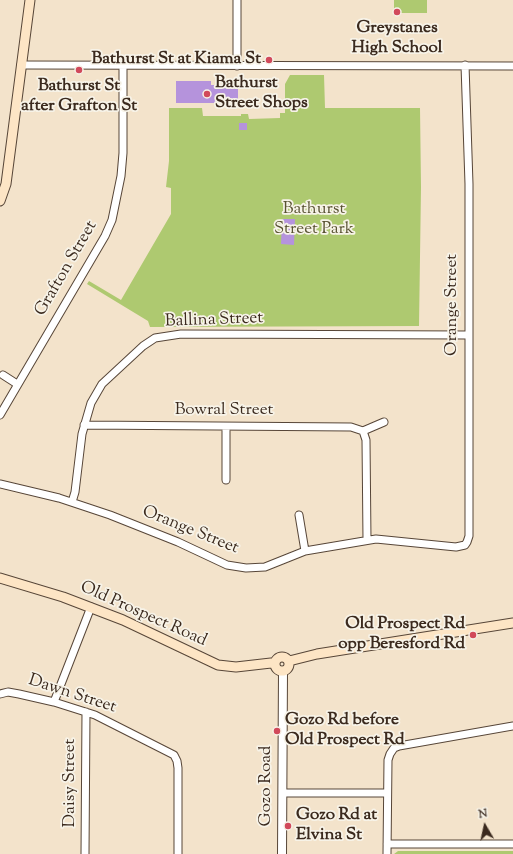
<!DOCTYPE html>
<style>
body{margin:0}
#map{position:relative;width:513px;height:854px;overflow:hidden;background:#f3e3cb;font-family:"Sorts Mill Goudy",serif}
canvas{display:block}
.north{position:absolute;left:465px;top:806px;width:40px;height:40px;-webkit-text-stroke:3px #f7f3e8;paint-order:stroke;rotate:351deg;font-size:11px;font-weight:700;line-height:16px;text-align:center;color:#3b2a1e}
.north::after{content:'';display:block;margin:auto;width:14px;height:18px;background:#3b2a1e;clip-path:polygon(50% 0,100% 100%,50% 72%,0 100%)}
</style>
<div id="map">
<canvas width="513" height="854"></canvas>
<div class="north">N</div>
</div>
<script>
const ctx = document.querySelector('canvas').getContext('2d');
ctx.lineJoin = 'round';
function fill(path, color) { ctx.fillStyle = color; ctx.fill(path, 'evenodd'); }
const toPath = rows => new Path2D(rows.map(r => 'M' + r).join(''));
function trace(path, color, width, dash) { ctx.strokeStyle = color; ctx.lineWidth = width; ctx.lineCap = dash ? 'butt' : 'round'; ctx.setLineDash(dash || []); ctx.stroke(path); }
function write(font, color, halo, rows, align = 'center') {
  ctx.font = font + ' "Sorts Mill Goudy",serif'; ctx.lineWidth = 3.5; ctx.setLineDash([]); ctx.textBaseline = 'middle'; ctx.strokeStyle = halo; ctx.fillStyle = color; for (const [text, x, y, turn = 0] of rows) {
    ctx.save(); ctx.translate(x, y); ctx.rotate((+turn || 0) * Math.PI / 180); ctx.textAlign = isNaN(turn) ? turn : align; if (halo) ctx.strokeText(text, 0, 0); ctx.fillText(text, 0, 0); ctx.restore();
  }
}
fill(toPath([
 [394,0,427,0,427,13,394,13],
 [290,75,324,75,325,108,420,108,421,187,419,326,150,327,148,321,87,284,89,281,121,300,171,214,171,188,166,187,169,161,169,108,202,108,203,116,241,116,241,114,248,114,249,119,280,118,280,113,285,113,285,84],
 [398,851,513,851,513,854,394,854]
]), '#aec970');
fill(toPath([
 [176,81,211,81,211,85,238,85,238,103,176,103],
 [239,123,247,123,247,130,239,130],
 [282,219,295,219,294,245,281,244]
]), '#b593dc');
const minor = toPath([
 [237,0,237,66],
 [21,65,513,66],
 [3,375,17,384],
 [0,415,105,236,112,220,121,176,123,153,123,65],
 [84,425,351,427,363,431,366,440,367,540],
 [226,427,226,480],
 [363,431,384,422],
 [0,484,59,498,110,515,178,542,227,565,246,568,265,567,305,551,376,539,456,547,465,545,467,542,469,536,469,184,465,65],
 [72,502,75,492,82,434,91,403,102,384,143,346,155,338,181,334,468,335],
 [299,515,305,551],
 [0,694,8,692,19,694,54,702,95,715,174,755,177,761,178,768,178,854],
 [54,702,91,607],
 [283,793,387,793],
 [387,844,513,844],
 [85,854,86,712],
 [387,854,388,760,390,754,394,748,399,746,513,726]
]);
const tertiary = toPath([
 [282,854,283,671]
]);
const secondary = toPath([
 [0,201,6,184,30,0],
 [0,578,63,597,123,620,218,665,236,667,271,663,275,663],
 '275 664a7 7 0 1 1 14 0a7 7 0 1 1-14 0Z',
 [289,661,317,654,513,623]
]);
trace(minor, '#574638', 9);
trace(tertiary, '#574638', 10);
trace(secondary, '#574638', 11);
trace(minor, '#fff', 7);
trace(tertiary, '#fff', 8);
trace(secondary, '#fde5c5', 9);
for (const [x, y, r, color] of [
 [397,12,4,"#d1495b"],
 [269,60,4,"#d1495b"],
 [79,70,4,"#d1495b"],
 [207,94,4,"#d1495b"],
 [473,635,4,"#d1495b"],
 [277,731,4,"#d1495b"],
 [288,826,4,"#d1495b"]
]) { const dot = new Path2D(); dot.arc(x, y, r, 0, 2 * Math.PI); ctx.fillStyle = color; ctx.fill(dot); trace(dot, '#f7f3e8', 1.5); }
write('bold 17px', '#3b2a1e', '#f7f3e8', [
 ["Greystanes",397,29,"center"],
 ["High School",397,49,"center"],
 ["Bathurst St at Kiama St",261,60,"right"],
 ["Bathurst",215,84],
 ["Street Shops",215,104],
 ["Bathurst St",79,87,"center"],
 ["after Grafton St",79,107,"center"],
 ["Old Prospect Rd",465,625,"right"],
 ["opp Beresford Rd",465,645,"right"],
 ["Gozo Rd before",285,721],
 ["Old Prospect Rd",285,741],
 ["Gozo Rd at",296,816],
 ["Elvina St",296,836]
], 'left');
write('17px', '#585232', '#f7f3e8', [
 ["Bathurst",314,210],
 ["Street Park",314,230]
]);
write('17px', '#3b2a1e', '#f7f3e8', [
 ["Grafton Street",67,269,-60],
 ["Orange Street",453,305,-90],
 ["Ballina Street",214,321,-2],
 ["Bowral Street",224,411],
 ["Orange Street",190,531,22],
 ["Old Prospect Road",143,615,24],
 ["Dawn Street",72,695,18],
 ["Daisy Street",71,783,-90],
 ["Gozo Road",267,786,-90]
]);
</script>
